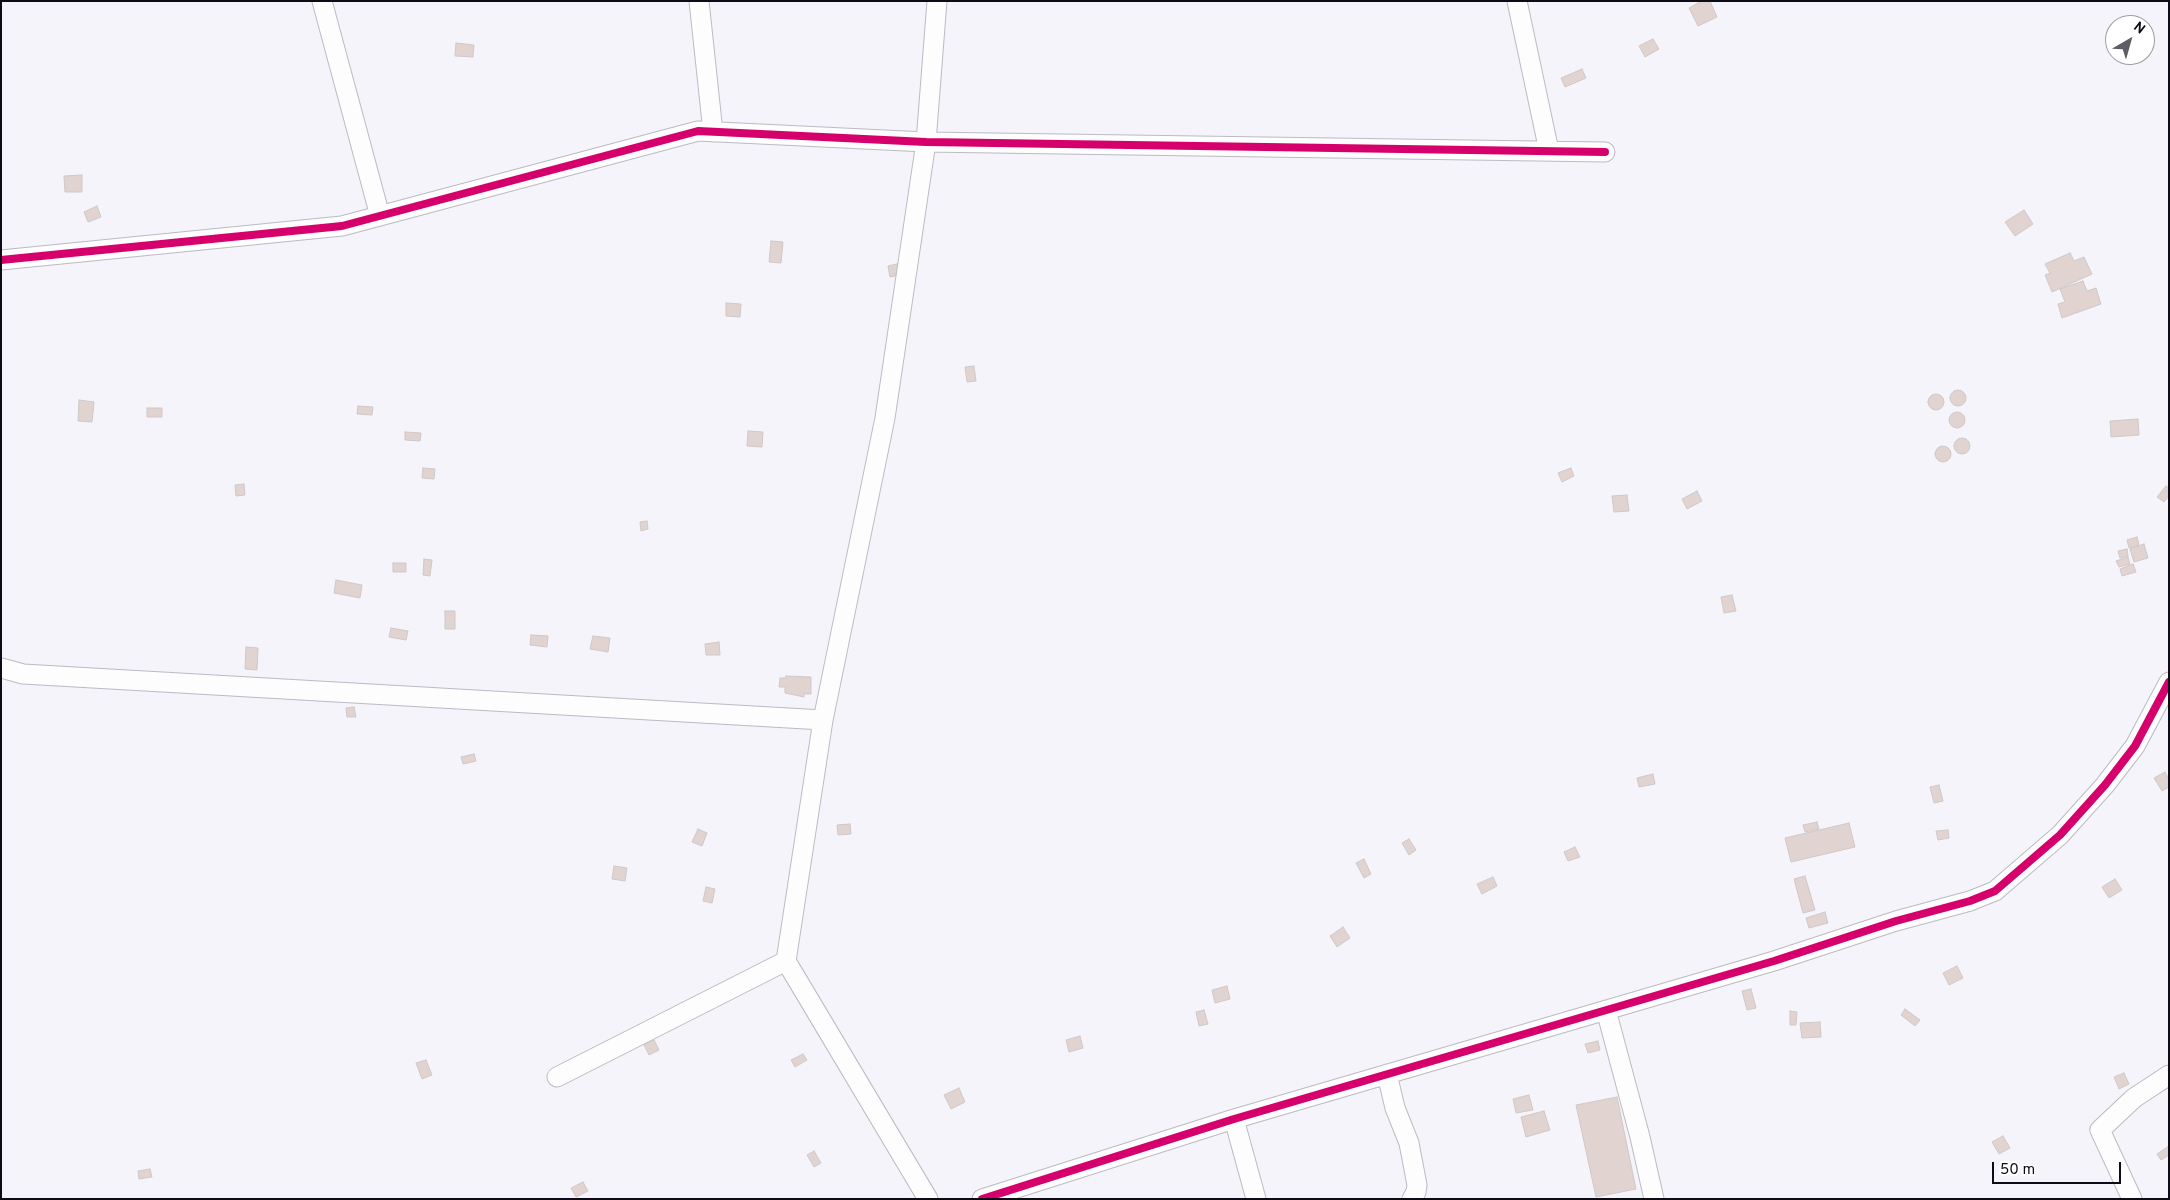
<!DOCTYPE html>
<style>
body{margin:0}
#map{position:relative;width:2170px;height:1200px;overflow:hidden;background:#f4f4fa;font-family:Overpass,sans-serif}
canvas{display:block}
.frame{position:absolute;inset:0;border:2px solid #0e0b16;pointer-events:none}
.north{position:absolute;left:2105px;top:15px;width:50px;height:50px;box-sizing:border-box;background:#fff;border:1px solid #9f9da2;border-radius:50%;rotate:38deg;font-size:14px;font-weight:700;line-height:20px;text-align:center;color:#0e0b16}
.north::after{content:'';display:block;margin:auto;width:18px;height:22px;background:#5e5d66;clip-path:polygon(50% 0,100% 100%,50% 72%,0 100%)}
.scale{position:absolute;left:1992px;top:1162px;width:129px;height:22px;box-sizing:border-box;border:2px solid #0e0b16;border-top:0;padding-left:6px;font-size:15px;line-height:18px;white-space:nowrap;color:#0e0b16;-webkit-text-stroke:4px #fff;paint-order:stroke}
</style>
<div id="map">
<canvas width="2170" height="1200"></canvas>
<div class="frame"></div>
<div class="north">N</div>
<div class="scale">50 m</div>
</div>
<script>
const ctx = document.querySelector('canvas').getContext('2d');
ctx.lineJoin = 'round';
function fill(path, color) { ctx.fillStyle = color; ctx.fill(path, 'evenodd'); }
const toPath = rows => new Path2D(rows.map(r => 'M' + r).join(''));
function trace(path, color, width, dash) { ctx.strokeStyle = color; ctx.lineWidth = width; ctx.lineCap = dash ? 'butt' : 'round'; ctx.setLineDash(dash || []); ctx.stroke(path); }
const building = toPath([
 [1702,1,1710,1,1717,17,1698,26,1689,8,1702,1],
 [1653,39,1659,49,1645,57,1639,46,1653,39],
 [456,43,474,45,473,57,455,56,456,43],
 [1582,69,1586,78,1565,87,1561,78,1582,69],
 [82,175,82,192,65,192,64,176,82,175],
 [97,206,101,217,88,222,84,212,97,206],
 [2024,210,2033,224,2015,236,2005,222,2024,210],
 [771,241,783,242,781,263,769,262,771,241],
 [2070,253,2074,261,2084,257,2092,274,2052,292,2045,275,2050,273,2045,264,2070,253],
 [901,263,904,274,890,277,888,266,901,263],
 [2083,281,2087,291,2096,288,2101,304,2062,318,2058,304,2065,302,2060,289,2083,281],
 [726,303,741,304,740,317,726,316,726,303],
 [974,366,976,381,967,382,965,367,974,366],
 '1950 398a8 8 0 1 1 16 0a8 8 0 1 1-16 0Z',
 '1928 402a8 8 0 1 1 16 0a8 8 0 1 1-16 0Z',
 [79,400,94,402,92,422,78,421,79,400],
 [358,406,373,407,372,415,357,414,358,406],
 [147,408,162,408,162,417,147,417,147,408],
 '1949 420a8 8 0 1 1 16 0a8 8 0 1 1-16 0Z',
 [2138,419,2139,435,2111,437,2110,421,2138,419],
 [748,431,763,432,762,447,747,446,748,431],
 [405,432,421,433,420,441,405,440,405,432],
 '1954 446a8 8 0 1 1 16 0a8 8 0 1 1-16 0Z',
 '1935 454a8 8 0 1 1 16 0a8 8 0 1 1-16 0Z',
 [423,468,435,469,434,479,422,478,423,468],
 [1571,468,1574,476,1562,482,1558,473,1571,468],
 [244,484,245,495,236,496,235,485,244,484],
 [2166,486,2169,488,2169,496,2164,502,2157,497,2166,486],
 [1697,491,1702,501,1687,509,1682,499,1697,491],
 [1627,495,1629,511,1614,512,1612,496,1627,495],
 [647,521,648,529,641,531,640,522,647,521],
 [2137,537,2139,545,2129,548,2127,540,2137,537],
 [2144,544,2148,558,2134,562,2130,549,2144,544],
 [2127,549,2128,556,2120,558,2118,551,2127,549],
 [2128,557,2130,564,2119,567,2116,561,2128,557],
 [424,559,432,560,430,576,423,575,424,559],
 [393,563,406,563,406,572,393,572,393,563],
 [2133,564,2136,572,2122,576,2120,569,2133,564],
 [336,580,362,585,360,598,334,593,336,580],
 [1732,595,1736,611,1724,613,1721,597,1732,595],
 [445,611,455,611,455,629,445,629,445,611],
 [391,628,408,631,406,640,389,637,391,628],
 [531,635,548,636,547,647,530,645,531,635],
 [593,636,610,638,608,652,590,649,593,636],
 [719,642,720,655,706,655,705,644,719,642],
 [246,647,258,648,257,670,245,669,246,647],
 [786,676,811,677,811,694,804,694,804,697,785,693,785,687,779,687,780,678,786,678,786,676],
 [354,707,356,717,347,717,346,708,354,707],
 [474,754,476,761,463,764,461,757,474,754],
 [2165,772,2169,779,2169,787,2162,791,2154,778,2165,772],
 [1653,774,1655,784,1639,787,1637,778,1653,774],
 [1939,785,1943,801,1934,803,1930,787,1939,785],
 [1817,822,1819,829,1805,832,1803,825,1817,822],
 [1849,823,1855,847,1791,862,1785,838,1849,823],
 [850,824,851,834,838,835,837,825,850,824],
 [698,829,707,833,702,846,692,842,698,829],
 [1948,830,1949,838,1938,840,1936,831,1948,830],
 [1409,839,1416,850,1409,855,1402,843,1409,839],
 [1575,847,1580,857,1568,861,1564,852,1575,847],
 [1364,859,1371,874,1364,878,1356,863,1364,859],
 [614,866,627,868,625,881,612,879,614,866],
 [1805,876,1815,910,1803,913,1794,879,1805,876],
 [1493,877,1497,886,1482,894,1477,884,1493,877],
 [2115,879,2122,890,2109,898,2102,887,2115,879],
 [706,887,715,889,712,903,703,901,706,887],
 [1825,912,1828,923,1809,928,1806,918,1825,912],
 [1343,927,1350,938,1337,947,1330,936,1343,927],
 [1957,966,1963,978,1949,985,1943,973,1957,966],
 [1227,986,1230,999,1215,1003,1212,990,1227,986],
 [1751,989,1756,1008,1747,1010,1742,991,1751,989],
 [1905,1009,1920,1020,1915,1026,1901,1015,1905,1009],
 [1204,1010,1208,1024,1199,1026,1196,1012,1204,1010],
 [1790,1011,1797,1012,1796,1025,1790,1025,1790,1011],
 [1820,1022,1821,1037,1802,1038,1800,1023,1820,1022],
 [1080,1036,1083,1048,1069,1052,1066,1040,1080,1036],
 [654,1040,659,1050,649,1055,644,1045,654,1040],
 [1598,1041,1600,1050,1588,1053,1585,1044,1598,1041],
 [803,1054,807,1060,795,1067,791,1060,803,1054],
 [426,1060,432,1075,422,1079,416,1063,426,1060],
 [2124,1073,2129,1084,2119,1089,2114,1077,2124,1073],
 [959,1088,965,1102,951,1109,944,1095,959,1088],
 [1529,1095,1533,1110,1516,1113,1513,1099,1529,1095],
 [1617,1097,1636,1189,1596,1197,1576,1105,1617,1097],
 [1544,1111,1550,1130,1526,1137,1521,1117,1544,1111],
 [2003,1136,2010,1148,1999,1154,1992,1142,2003,1136],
 [2169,1146,2169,1155,2161,1160,2157,1154,2169,1146],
 [814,1151,821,1163,814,1167,807,1155,814,1151],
 [150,1169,152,1177,139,1179,138,1171,150,1169],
 [583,1182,588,1191,576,1197,571,1188,583,1182]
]);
fill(building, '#e1d3cf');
trace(building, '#cfc8c8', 1);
const minor = toPath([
 [322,1,380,216],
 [699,1,713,132],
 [1517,1,1549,151],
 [1,260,342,226,698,131,926,142,1605,152],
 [1,668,23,674,823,720],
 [1606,1010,1640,1137,1654,1199],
 [1387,1074,1395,1108,1409,1143,1417,1185,1416,1192,1412,1199],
 [557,1077,786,961],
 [1234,1119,1256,1199],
 [928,1199,786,961,823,720,885,418,926,142,937,1],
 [982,1199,1234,1119,1774,961,1896,921,1970,901,1995,891,2060,835,2105,785,2135,746,2169,682],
 [2132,1199,2100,1130,2134,1098,2169,1075]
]);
trace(minor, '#bcbac4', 21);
trace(minor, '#fdfdfe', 19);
trace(toPath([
 [1,260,342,226,698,131,926,142,1605,152],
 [982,1199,1234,1119,1774,961,1896,921,1970,901,1995,891,2060,835,2105,785,2135,746,2169,682]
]), '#d6006c', 8);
</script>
